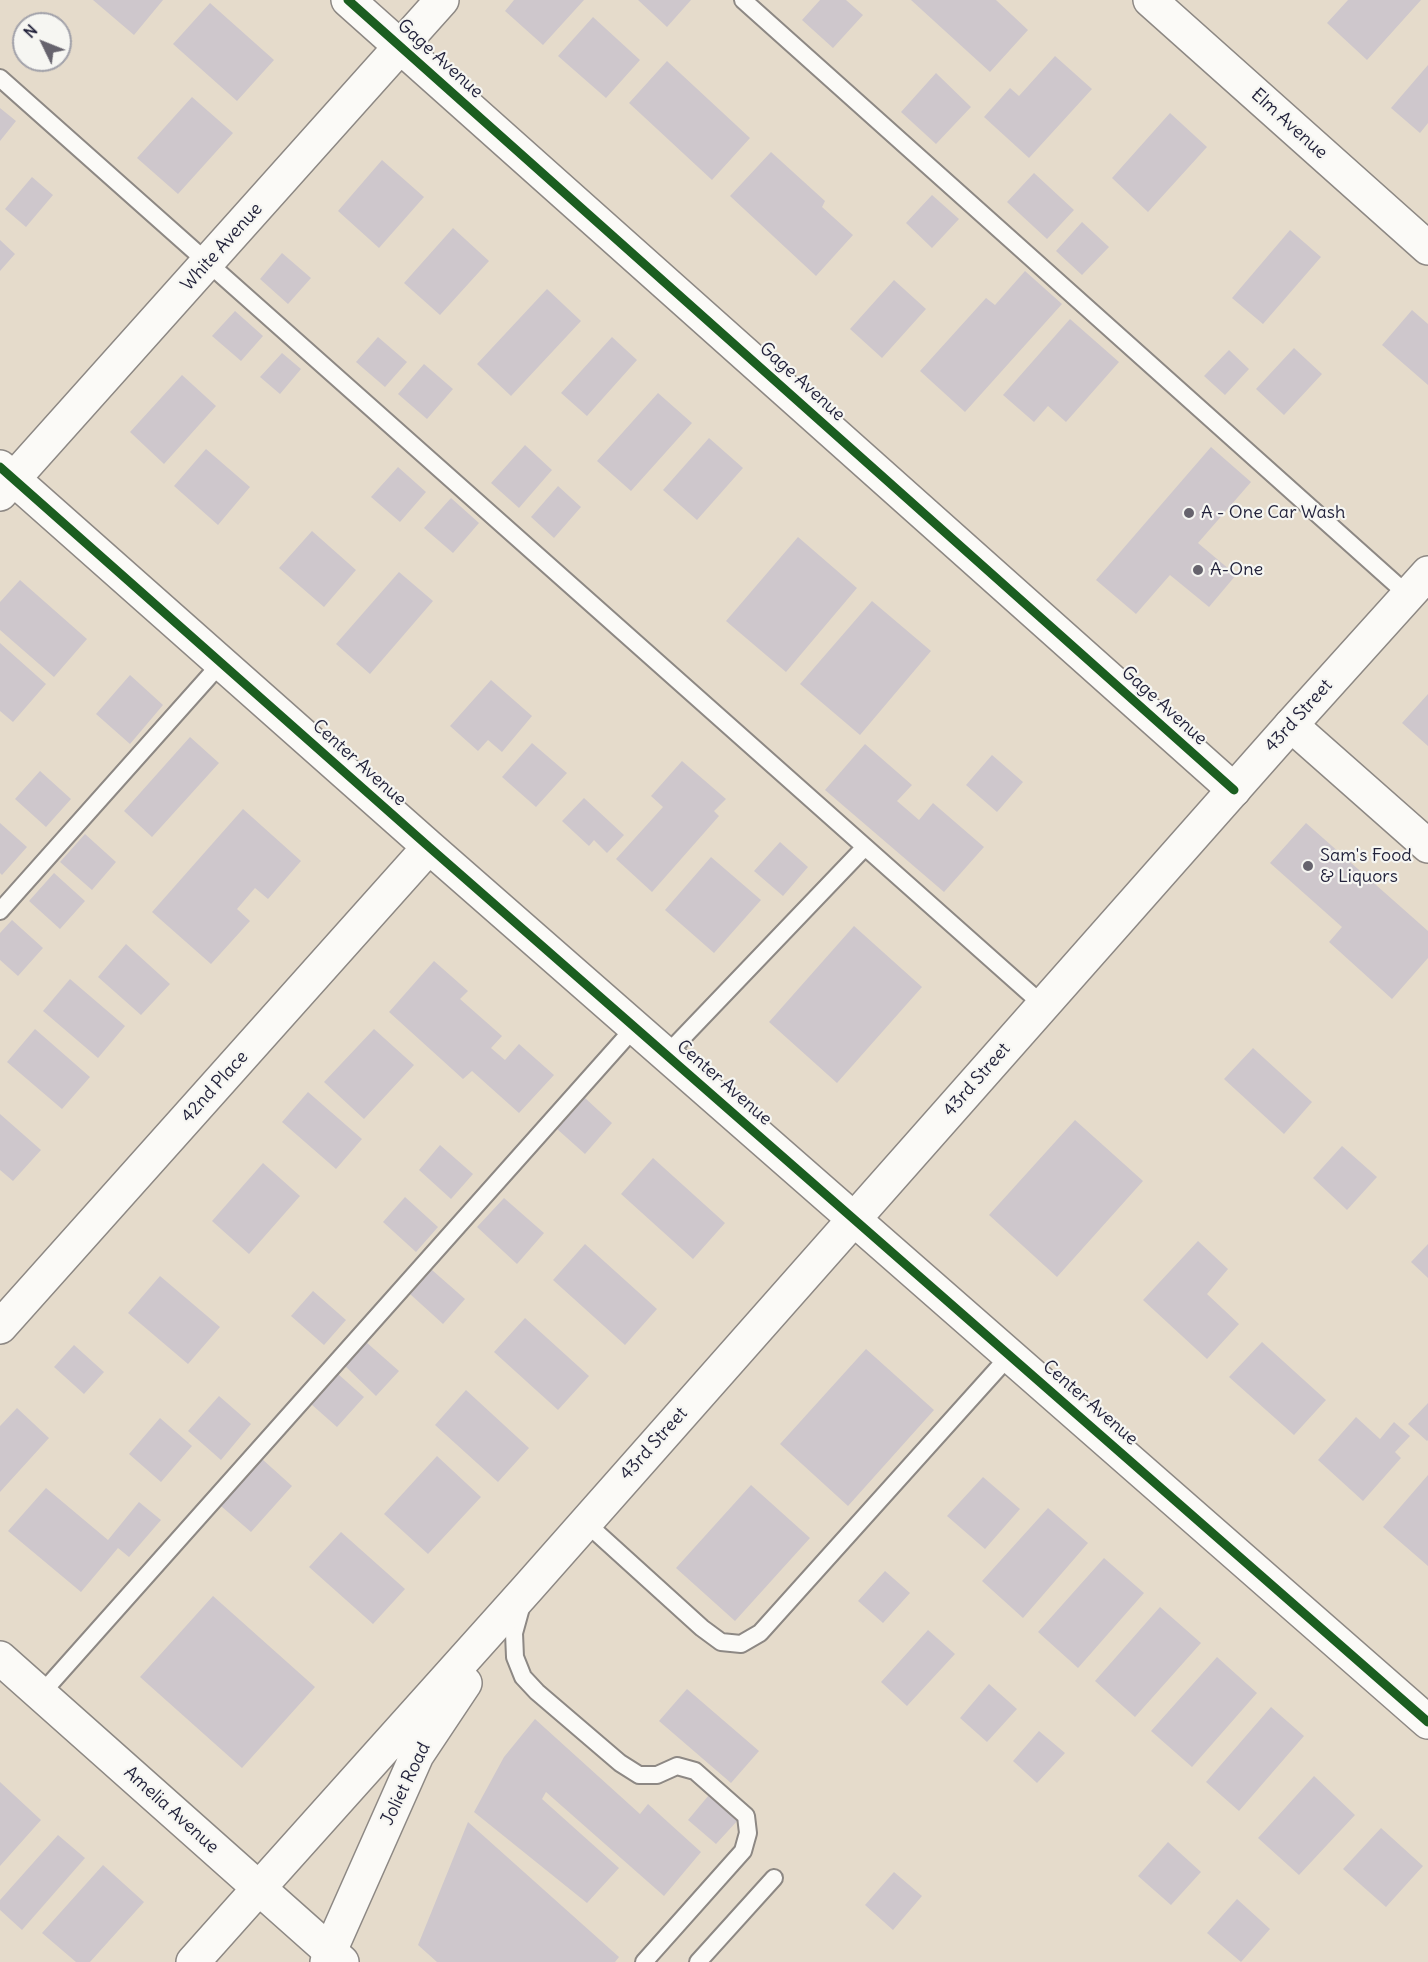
<!DOCTYPE html>
<style>
body{margin:0}
#map{position:relative;width:1428px;height:1962px;overflow:hidden;background:#e5dbcb;font-family:Delius,sans-serif}
canvas{display:block}
.north{position:absolute;left:12px;top:12px;width:60px;height:60px;box-sizing:border-box;background:#f6f6f2;border:2px solid #a1a1a9;border-radius:50%;rotate:313deg;font-size:16px;font-weight:700;line-height:24px;text-align:center;color:#22223b}
.north::after{content:'';display:block;margin:auto;width:21px;height:27px;background:#66636d;clip-path:polygon(50% 0,100% 100%,50% 72%,0 100%)}
</style>
<div id="map">
<canvas width="1428" height="1962"></canvas>
<div class="north">N</div>
</div>
<script>
const ctx = document.querySelector('canvas').getContext('2d');
ctx.lineJoin = 'round';
function fill(path, color) { ctx.fillStyle = color; ctx.fill(path, 'evenodd'); }
const toPath = rows => new Path2D(rows.map(r => 'M' + r).join(''));
function trace(path, color, width, dash) { ctx.strokeStyle = color; ctx.lineWidth = width; ctx.lineCap = dash ? 'butt' : 'round'; ctx.setLineDash(dash || []); ctx.stroke(path); }
function write(font, color, halo, rows, align = 'center') {
  ctx.font = font + ' Delius,sans-serif'; ctx.lineWidth = 4.5; ctx.setLineDash([]); ctx.textBaseline = 'middle'; ctx.strokeStyle = halo; ctx.fillStyle = color; for (const [text, x, y, turn = 0] of rows) {
    ctx.save(); ctx.translate(x, y); ctx.rotate((+turn || 0) * Math.PI / 180); ctx.textAlign = isNaN(turn) ? turn : align; if (halo) ctx.strokeText(text, 0, 0); ctx.fillText(text, 0, 0); ctx.restore();
  }
}
fill(toPath([
 [93,0,163,0,134,35],
 [514,0,584,0,543,45,505,11],
 [638,0,691,0,667,27],
 [820,0,846,0,863,15,833,48,802,20],
 [911,0,996,0,1028,30,990,72],
 [1348,0,1421,0,1367,60,1327,23],
 [210,3,274,60,237,101,173,44],
 [593,17,640,60,606,98,558,56],
 [1055,56,1092,89,1029,158,984,117,1010,88,1019,96],
 [667,61,750,138,712,180,629,103],
 [1428,65,1428,123,1420,133,1391,108],
 [936,73,971,107,936,144,901,112],
 [192,97,233,133,178,194,137,158],
 [0,108,16,121,0,141],
 [1170,113,1207,147,1148,212,1112,178],
 [771,152,825,201,822,207,853,235,816,276,730,196],
 [382,160,424,197,379,248,338,211],
 [1034,173,1074,210,1047,239,1007,202],
 [32,177,53,195,26,227,5,209],
 [932,195,959,219,932,248,906,223],
 [1082,222,1109,247,1082,275,1056,251],
 [453,228,489,261,440,315,404,283],
 [1290,230,1321,257,1263,324,1232,298],
 [0,240,15,254,0,271],
 [282,253,311,278,288,304,260,279],
 [1025,271,1062,304,965,412,920,371,986,298,995,305],
 [894,280,926,309,882,358,850,329],
 [547,289,581,321,511,396,477,364],
 [1412,310,1428,324,1428,385,1382,345],
 [235,311,263,336,241,361,212,336],
 [1070,319,1119,362,1066,422,1048,406,1034,422,1003,395],
 [378,337,407,362,385,387,356,362],
 [612,337,637,360,587,416,561,393],
 [1294,348,1322,374,1284,415,1256,389],
 [1229,350,1249,369,1225,395,1204,376],
 [282,353,301,369,280,394,260,377],
 [424,364,453,389,427,419,398,394],
 [182,375,216,406,164,464,130,432],
 [658,393,692,423,631,491,597,461],
 [709,438,743,468,697,520,663,490],
 [525,445,552,470,519,508,491,483],
 [1211,447,1251,482,1198,543,1236,575,1209,607,1170,575,1136,614,1096,580],
 [206,449,250,487,218,525,174,486],
 [398,467,426,492,400,522,371,497],
 [558,486,581,507,554,538,531,517],
 [451,498,479,523,453,553,424,528],
 [312,531,356,570,324,607,279,568],
 [798,537,857,588,786,672,726,621],
 [399,572,433,601,370,674,336,644],
 [20,580,87,639,54,677,0,630,0,602],
 [872,601,931,651,860,735,800,684],
 [0,643,46,684,13,722,0,711],
 [130,675,163,705,130,744,96,714],
 [491,680,532,716,502,752,488,740,478,751,450,726],
 [1428,694,1428,746,1402,723],
 [190,737,219,763,152,837,124,811],
 [532,743,567,773,536,807,502,777],
 [865,744,912,785,897,801,919,820,933,803,984,847,944,892,825,790],
 [992,755,1023,782,997,812,966,785],
 [682,761,726,799,714,811,719,816,652,892,616,859,663,807,651,796],
 [40,771,71,799,46,827,15,799],
 [584,798,624,835,607,853,594,840,589,846,562,821],
 [243,809,301,861,268,899,255,888,237,909,250,921,211,964,152,912],
 [0,823,27,847,2,875,0,873],
 [1306,823,1428,931,1428,958,1392,999,1329,942,1342,927,1270,863],
 [85,834,116,862,92,890,60,862],
 [780,842,808,867,783,896,754,871],
 [711,857,761,900,714,953,665,910],
 [54,873,85,901,60,929,29,901],
 [12,920,43,948,18,976,0,960,0,933],
 [854,926,922,987,837,1083,769,1022],
 [126,944,170,984,141,1015,98,977],
 [434,961,468,991,460,999,502,1036,491,1048,505,1060,519,1044,554,1075,519,1113,472,1071,463,1079,389,1012],
 [70,979,125,1026,98,1058,43,1011],
 [35,1029,90,1077,62,1109,7,1062],
 [374,1029,414,1065,364,1119,324,1082],
 [1253,1048,1312,1102,1284,1134,1224,1079],
 [308,1092,362,1139,336,1169,282,1122],
 [585,1098,612,1123,585,1154,557,1129],
 [0,1114,41,1150,13,1181,0,1170],
 [1075,1120,1143,1181,1057,1277,989,1215],
 [440,1145,473,1174,451,1199,419,1170],
 [1342,1146,1377,1177,1347,1210,1313,1178],
 [653,1158,725,1223,693,1259,621,1194],
 [263,1163,300,1196,249,1254,212,1221],
 [405,1197,438,1227,416,1252,383,1222],
 [504,1198,544,1233,517,1264,477,1227],
 [1198,1241,1228,1269,1207,1294,1239,1324,1207,1359,1143,1300],
 [585,1244,657,1309,625,1345,553,1280],
 [1428,1244,1428,1278,1411,1262],
 [432,1270,465,1299,443,1324,410,1294],
 [160,1276,220,1327,188,1364,128,1313],
 [313,1291,346,1320,324,1345,291,1316],
 [525,1318,589,1376,558,1410,494,1352],
 [366,1342,399,1371,376,1396,345,1366],
 [1262,1342,1326,1400,1294,1435,1229,1377],
 [74,1345,104,1372,84,1394,54,1367],
 [866,1349,934,1410,848,1506,780,1444],
 [338,1374,364,1397,337,1427,311,1404],
 [466,1390,529,1448,498,1482,435,1425],
 [219,1396,251,1424,221,1460,188,1431],
 [1428,1403,1428,1440,1427,1441,1408,1424],
 [17,1408,49,1438,0,1492,0,1426],
 [1356,1417,1380,1439,1394,1422,1410,1436,1395,1452,1401,1458,1363,1501,1318,1460],
 [160,1418,192,1446,161,1482,129,1454],
 [437,1456,481,1497,428,1554,384,1514],
 [262,1459,292,1486,251,1532,221,1506],
 [1428,1475,1428,1566,1383,1527],
 [983,1477,1020,1509,985,1549,947,1516],
 [751,1485,810,1538,735,1621,676,1568],
 [46,1488,108,1540,139,1502,161,1520,129,1557,118,1548,81,1592,8,1531],
 [1048,1508,1088,1543,1023,1618,982,1581],
 [341,1532,405,1589,373,1624,309,1567],
 [1104,1558,1144,1593,1078,1668,1038,1632],
 [885,1571,910,1593,883,1623,858,1601],
 [213,1596,315,1687,242,1768,140,1677],
 [1160,1607,1201,1643,1135,1717,1095,1681],
 [928,1630,955,1654,907,1706,881,1682],
 [1217,1657,1257,1693,1192,1767,1151,1731],
 [989,1684,1017,1709,987,1742,960,1718],
 [687,1689,759,1751,731,1783,659,1721],
 [1271,1707,1304,1736,1239,1811,1206,1782],
 [535,1719,640,1814,648,1804,701,1852,664,1896,546,1792,542,1799,619,1868,587,1903,474,1812,504,1757],
 [1039,1731,1065,1753,1037,1783,1013,1761],
 [1314,1776,1355,1815,1299,1875,1258,1838],
 [0,1782,41,1820,0,1866],
 [709,1795,738,1820,716,1844,688,1820],
 [468,1822,619,1957,615,1962,437,1962,418,1945],
 [1381,1828,1423,1866,1386,1907,1343,1869],
 [58,1835,85,1858,22,1930,0,1910,0,1900],
 [1168,1842,1201,1872,1171,1905,1138,1876],
 [103,1865,144,1902,90,1962,76,1962,42,1933],
 [894,1872,922,1896,893,1930,865,1905],
 [1237,1899,1270,1929,1241,1962,1207,1933]
]), '#cec7cc');
const service = toPath([
 [743,0,1408,595],
 [0,78,1043,1005],
 [0,911,222,662],
 [666,1055,865,847],
 [585,1522,702,1628,721,1642,741,1644,760,1633,1010,1355],
 [522,1604,514,1633,515,1657,523,1677,537,1692,620,1763,639,1775,657,1775,677,1766,695,1771,746,1816,748,1833,743,1851,644,1962],
 [41,1694,635,1027],
 [698,1962,774,1878]
]);
const minor = toPath([
 [348,0,1234,790],
 [1150,0,1428,248],
 [0,467,429,847,1428,1722],
 [0,494,442,0],
 [1291,725,1428,846],
 [0,1327,429,847],
 [0,1658,342,1962],
 [193,1962,259,1888]
]);
const primary = toPath([
 [259,1888,527,1589,1291,725,1428,573],
 [327,1962,330,1951,417,1755,465,1683]
]);
trace(service, '#8d8884', 20);
trace(minor, '#8d8884', 36);
trace(primary, '#8d8884', 36);
trace(service, '#fbfaf7', 16);
trace(minor, '#fbfaf7', 33);
trace(primary, '#fbfaf7', 33);
trace(toPath([
 [348,0,1234,790],
 [0,467,429,847,1428,1722]
]), '#1b5e20', 9);
for (const [x, y, r, color] of [
 [1189,513,6,"#66636d"],
 [1198,570,6,"#66636d"],
 [1308,866,6,"#66636d"]
]) { const dot = new Path2D(); dot.arc(x, y, r, 0, 2 * Math.PI); ctx.fillStyle = color; ctx.fill(dot); trace(dot, '#f6f6f2', 2); }
write('18px', '#22223b', '#f6f6f2', [
 ["Gage Avenue",440,59,42],
 ["Elm Avenue",1289,124,42],
 ["White Avenue",222,247,-48],
 ["Gage Avenue",802,382,42],
 ["Gage Avenue",1164,706,42],
 ["43rd Street",1299,716,-48],
 ["Center Avenue",359,763,42],
 ["43rd Street",977,1080,-49],
 ["Center Avenue",724,1083,41],
 ["42nd Place",215,1087,-48],
 ["Center Avenue",1090,1403,41],
 ["43rd Street",654,1444,-48],
 ["Joliet Road",406,1784,-64],
 ["Amelia Avenue",171,1810,42]
]);
write('18px', '#22223b', '#f6f6f2', [
 ["A - One Car Wash",1201,513],
 ["A-One",1210,570],
 ["Sam's Food",1320,856],
 ["& Liquors",1320,877]
], 'left');
</script>
